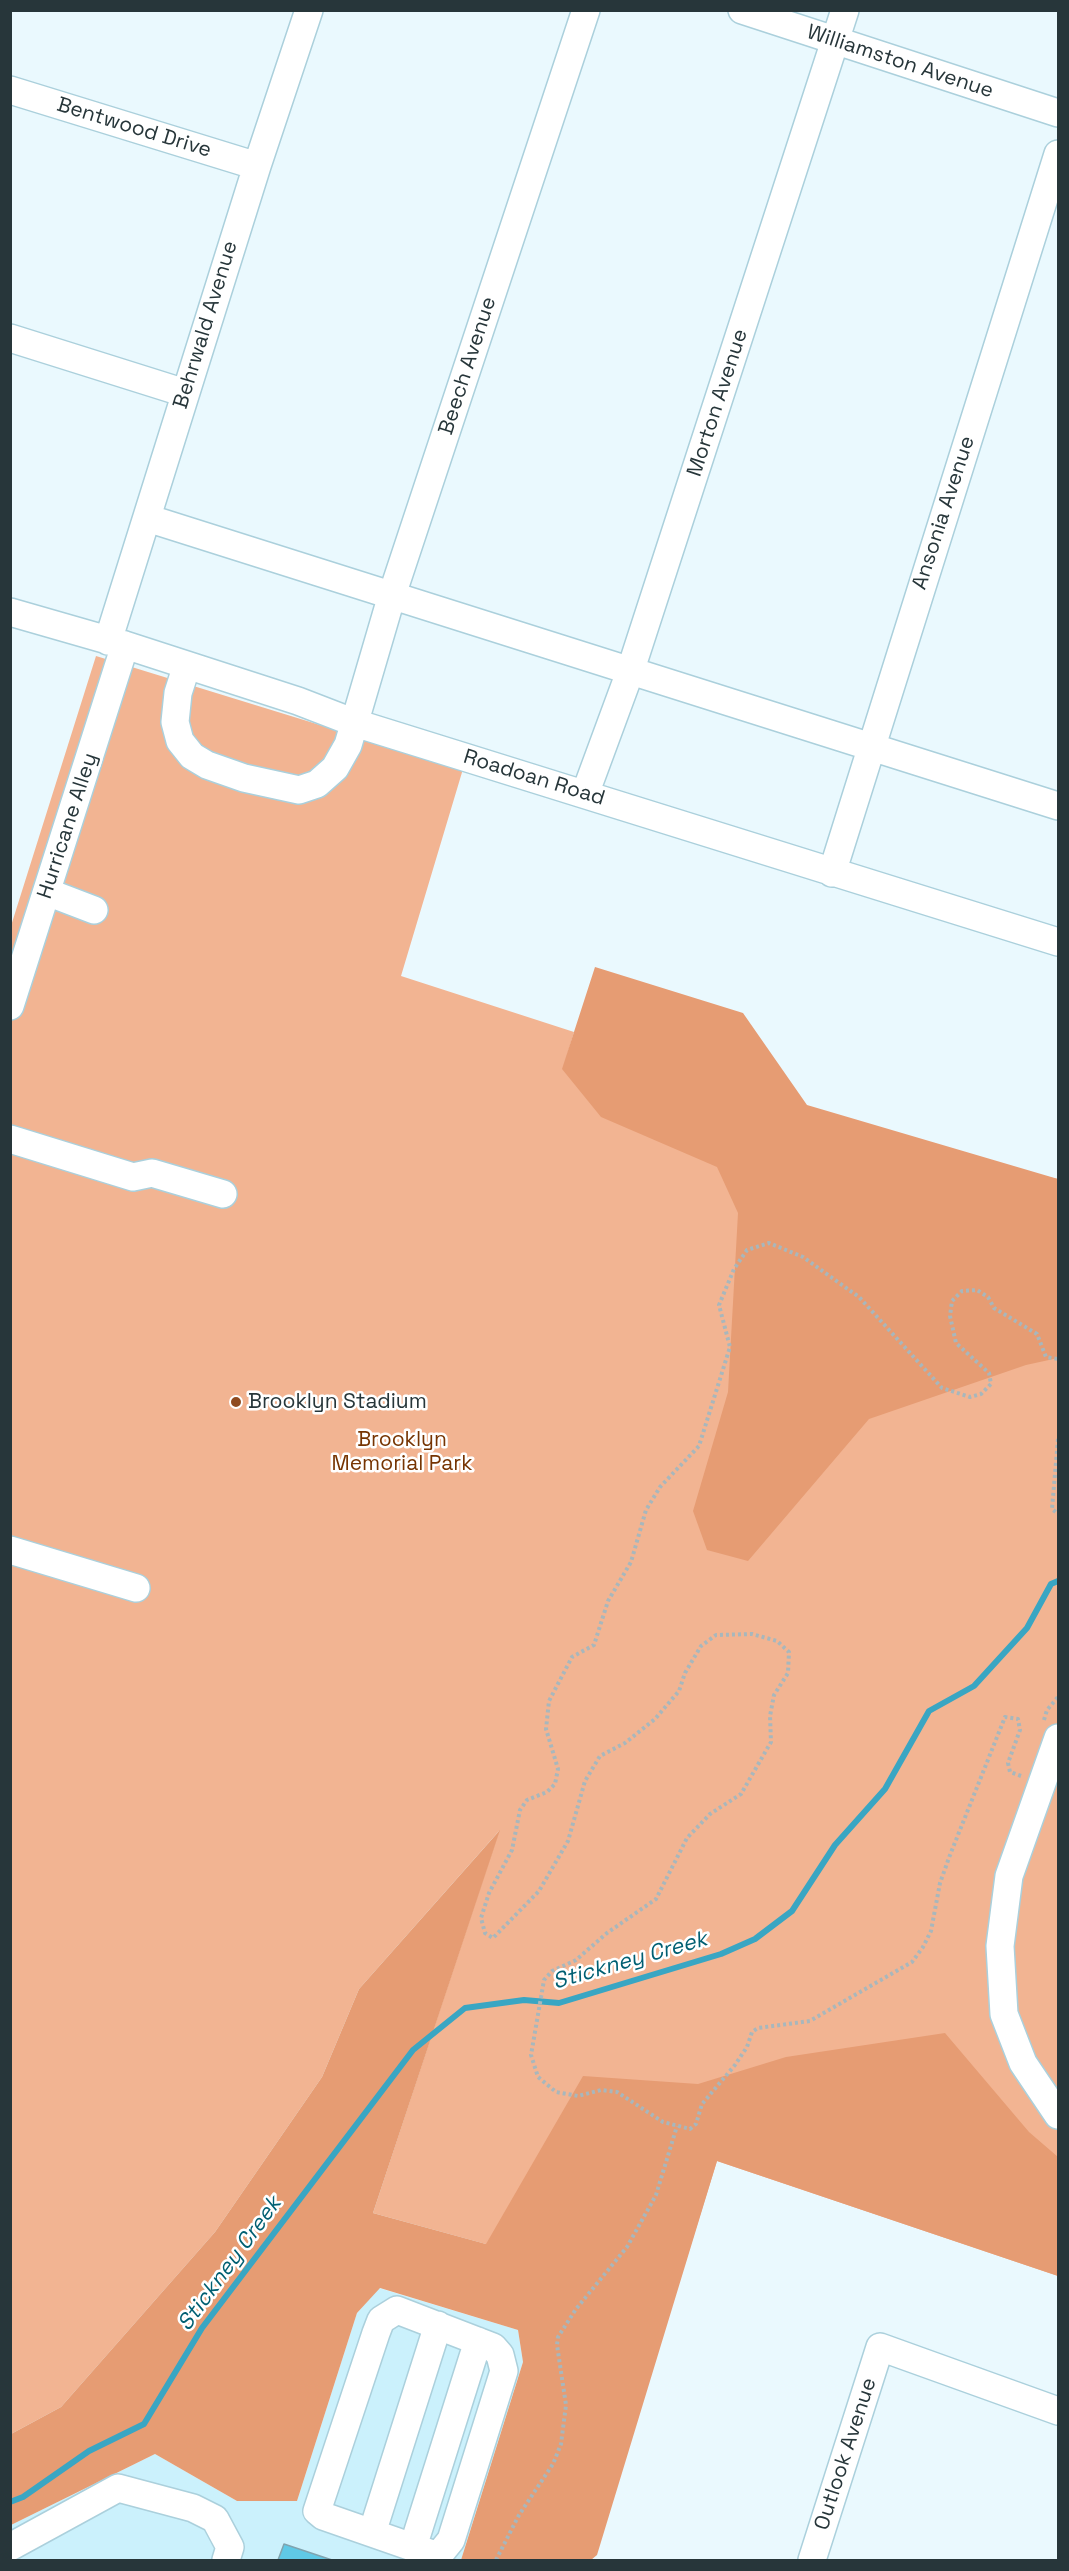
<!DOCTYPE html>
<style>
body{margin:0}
#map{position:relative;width:1069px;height:2571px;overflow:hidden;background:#eaf9fe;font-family:"Space Grotesk",sans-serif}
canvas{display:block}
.frame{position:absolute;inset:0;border:12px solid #27363a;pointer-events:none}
</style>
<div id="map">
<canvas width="1069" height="2571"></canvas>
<div class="frame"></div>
</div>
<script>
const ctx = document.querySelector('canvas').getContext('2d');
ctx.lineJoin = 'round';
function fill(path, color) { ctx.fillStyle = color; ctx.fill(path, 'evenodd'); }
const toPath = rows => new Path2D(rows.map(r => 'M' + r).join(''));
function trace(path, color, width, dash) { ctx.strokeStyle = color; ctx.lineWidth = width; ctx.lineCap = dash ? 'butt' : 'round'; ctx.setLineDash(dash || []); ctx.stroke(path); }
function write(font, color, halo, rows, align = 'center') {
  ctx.font = font + ' "Space Grotesk",sans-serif'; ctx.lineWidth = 5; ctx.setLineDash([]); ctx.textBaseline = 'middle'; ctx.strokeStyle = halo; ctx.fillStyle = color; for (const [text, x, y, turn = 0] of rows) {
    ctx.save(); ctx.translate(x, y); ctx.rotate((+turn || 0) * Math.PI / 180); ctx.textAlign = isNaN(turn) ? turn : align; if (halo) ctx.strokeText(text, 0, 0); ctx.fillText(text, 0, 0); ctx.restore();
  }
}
fill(toPath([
 [379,2288,518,2330,523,2362,461,2560,11,2560,11,2525,155,2454,237,2501,297,2501,357,2313]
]), '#cbf1fc');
fill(toPath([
 [96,656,463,769,401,976,574,1032,563,1069,1058,1179,1058,2276,717,2161,675,2296,373,2213,499,1831,359,1989,322,2077,215,2232,61,2407,11,2434,10,929]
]), '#f2b492');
fill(toPath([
 [595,967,743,1013,807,1105,1058,1179,1058,1358,1026,1365,869,1419,748,1561,707,1550,693,1511,728,1392,738,1213,717,1167,601,1117,562,1069],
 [500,1830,373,2213,486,2244,583,2076,698,2084,786,2057,945,2033,1029,2132,1058,2157,1058,2276,717,2161,597,2555,591,2560,461,2560,523,2362,518,2330,380,2288,357,2313,297,2501,237,2501,155,2454,11,2525,11,2434,61,2407,215,2232,322,2077,359,1989]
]), '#e69c73');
fill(toPath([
 [285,2546,327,2560,280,2560]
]), '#0003');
trace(toPath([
 [10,2502,23,2497,89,2451,144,2424,202,2328,413,2050,465,2008,524,2000,559,2003,721,1954,755,1939,792,1911,835,1845,885,1789,929,1711,974,1686,1027,1628,1051,1584,1058,1581]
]), '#39a6c3', 6);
const building = toPath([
 [284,2544,332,2560,278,2560,284,2544]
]);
fill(building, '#60c9e6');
trace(building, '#80a4af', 1.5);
const minor = toPath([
 [742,10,1058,113],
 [10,90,257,166],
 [10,338,185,393],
 [147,518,1058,806],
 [10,612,125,645,298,701,355,723,1058,942],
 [108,641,257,166,309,10],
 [187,665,178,693,175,722,180,741,192,756,207,765,244,778,299,790,317,784,335,768,348,745,392,595,586,10],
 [585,794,630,672,845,10],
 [832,873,1058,154],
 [47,892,94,910],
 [10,1006,125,645],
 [10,1139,133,1177,152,1173,223,1194],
 [10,1550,136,1588],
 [1058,1738,1009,1876,1000,1946,1004,2014,1023,2063,1058,2115],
 [372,2533,438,2325],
 [10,2547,118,2488,193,2508,215,2519,230,2547,226,2560],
 [413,2547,478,2341],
 [438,2556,323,2516,317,2511,376,2333,381,2320,397,2310,493,2347,500,2355,504,2371,451,2540,438,2556,439,2560],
 [812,2560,880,2347,1058,2411]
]);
trace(minor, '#abd0dc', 30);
trace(toPath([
 [1058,1439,1052,1509,1058,1514],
 [1044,1720,1047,1710,1058,1697],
 [1021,1776,1010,1772,1008,1763,1020,1730,1018,1719,1005,1717,950,1855,940,1883,931,1931,923,1947,912,1962,810,2021,758,2028,752,2032,747,2047,735,2065,702,2104,696,2124,690,2129,663,2122,617,2092,601,2090,578,2096,556,2092,538,2077,531,2055,544,1980,552,1971,576,1960,607,1933,656,1899,687,1838,710,1814,741,1794,771,1742,770,1716,774,1695,788,1673,789,1652,777,1641,752,1634,716,1635,701,1646,685,1673,679,1691,655,1719,625,1743,600,1756,585,1781,568,1841,539,1891,493,1938,485,1933,481,1918,489,1893,512,1850,520,1810,527,1800,547,1792,555,1784,558,1769,546,1729,549,1701,572,1657,594,1645,608,1601,631,1562,646,1510,660,1487,699,1446,730,1347,719,1305,734,1269,747,1250,769,1243,803,1257,859,1297,942,1388,970,1397,981,1394,991,1384,989,1373,956,1343,950,1316,952,1301,962,1291,977,1290,988,1297,994,1308,1037,1334,1046,1357,1058,1359],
 [496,2560,519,2515,553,2464,561,2444,566,2405,557,2345,558,2337,576,2309,627,2247,656,2195,677,2126]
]), '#a8b7bc', 4, [3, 3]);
trace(minor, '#fff', 27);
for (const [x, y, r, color] of [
 [236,1402,6,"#8f4a1f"]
]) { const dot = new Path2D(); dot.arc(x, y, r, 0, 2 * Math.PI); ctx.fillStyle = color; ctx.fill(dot); trace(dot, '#fff', 2); }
write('21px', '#27363a', '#fff', [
 ["Williamston Avenue",900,62,18],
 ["Bentwood Drive",134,128,17],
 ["Behrwald Avenue",206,325,-73],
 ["Beech Avenue",468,366,-72],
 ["Morton Avenue",718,403,-72],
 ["Ansonia Avenue",944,513,-72],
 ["Roadoan Road",534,778,17],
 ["Hurricane Alley",68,826,-72],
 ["Outlook Avenue",846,2454,-72]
]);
write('21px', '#27363a', '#fff', [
 ["Brooklyn Stadium",248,1402]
], 'left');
write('21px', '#763402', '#fff', [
 ["Brooklyn",402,1440],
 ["Memorial Park",402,1464]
]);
write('italic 22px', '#005f72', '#fff', [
 ["Stickney Creek",630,1961,-16],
 ["Stickney Creek",230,2264,-54]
]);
</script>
